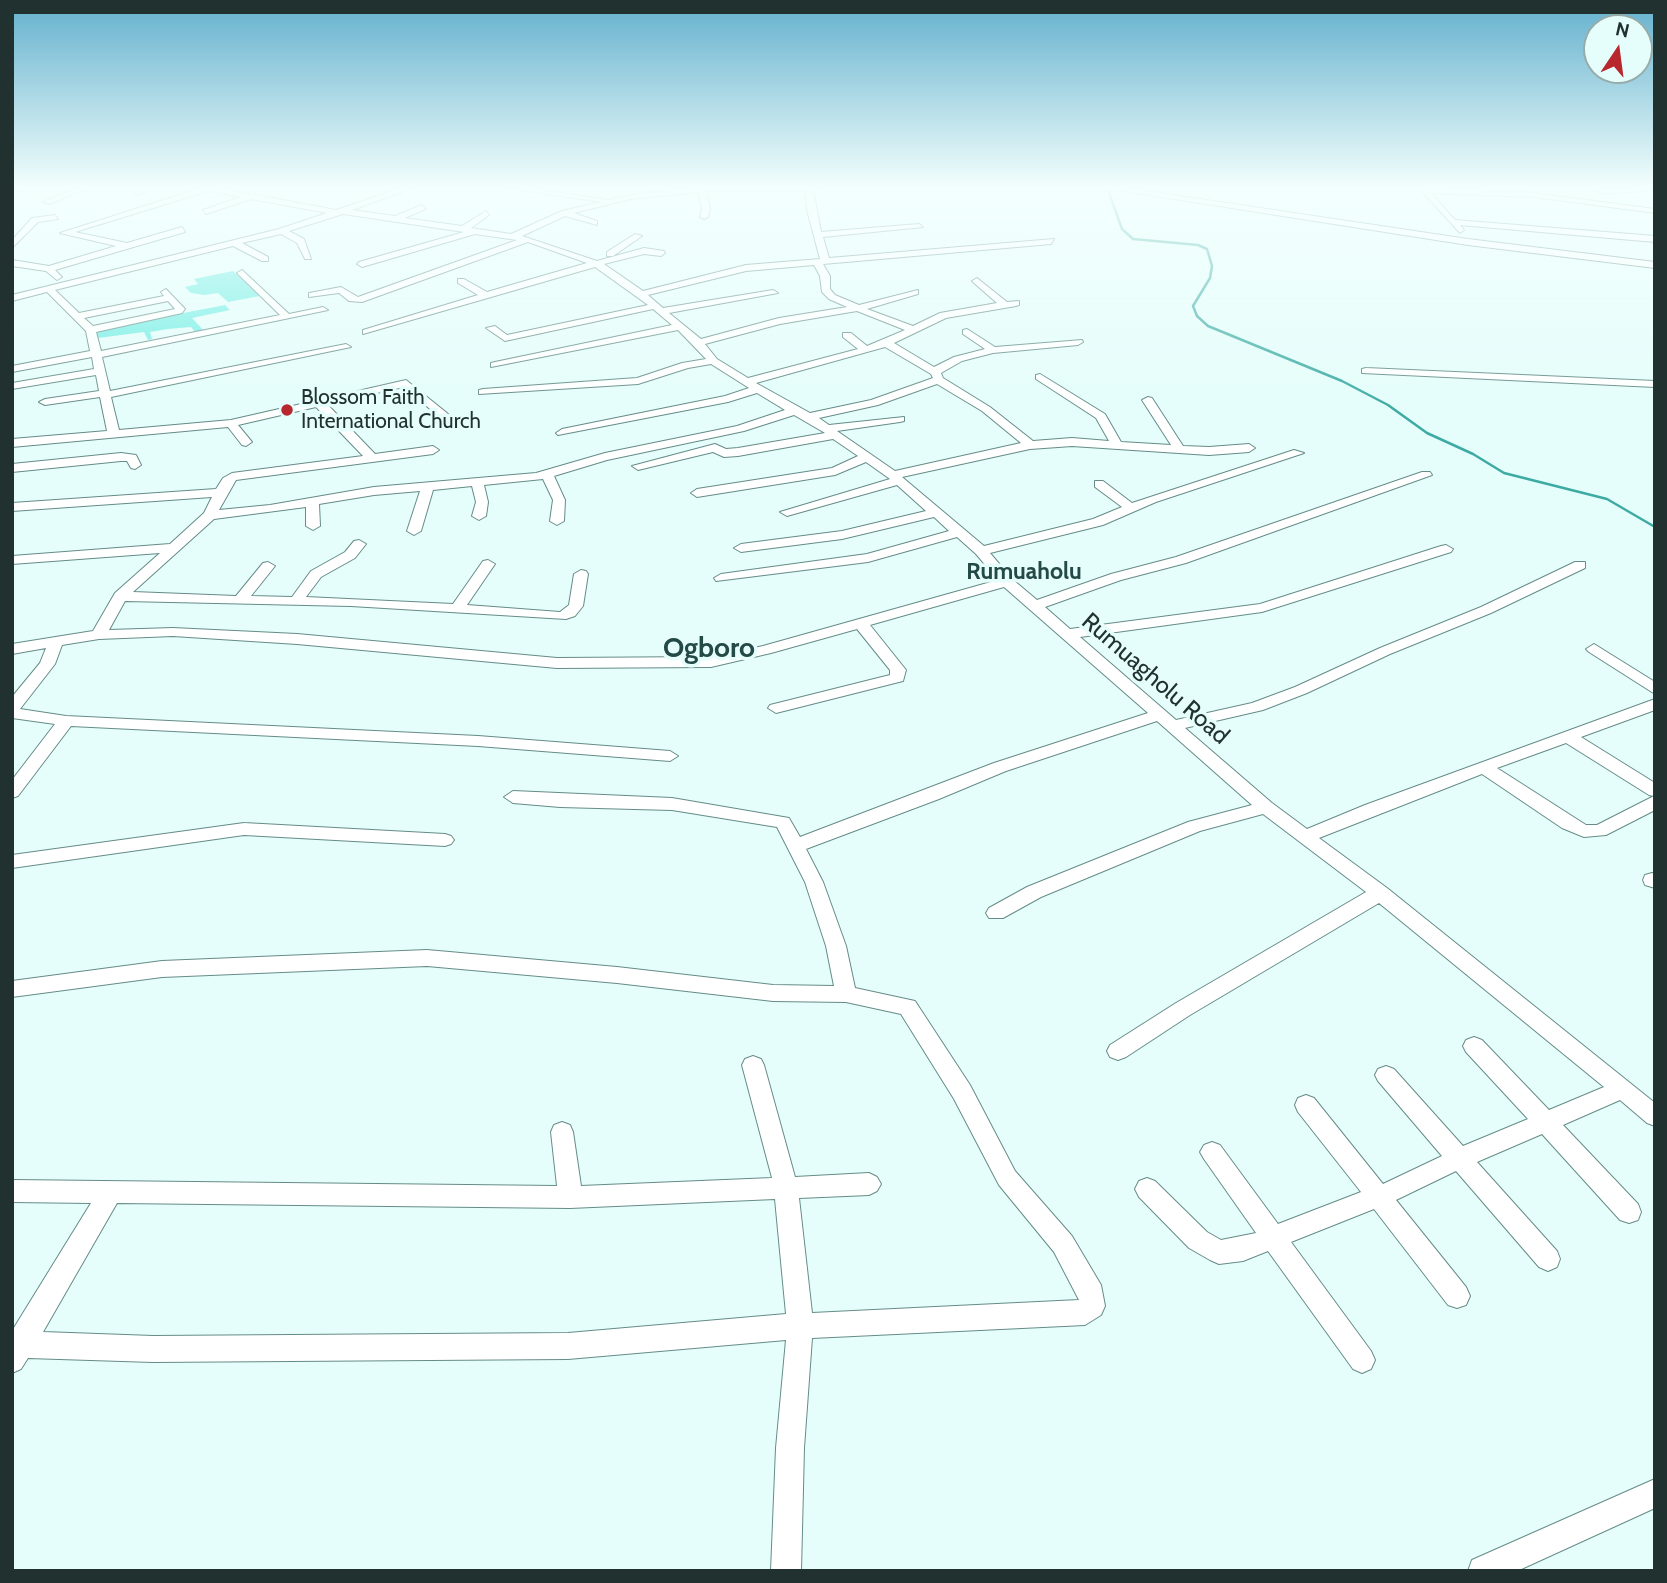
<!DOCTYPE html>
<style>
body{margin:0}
#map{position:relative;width:1667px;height:1583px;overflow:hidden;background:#e5fefb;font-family:Cabin,sans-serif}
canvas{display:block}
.frame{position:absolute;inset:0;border:14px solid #213130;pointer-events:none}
.north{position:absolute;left:1583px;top:14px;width:70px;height:70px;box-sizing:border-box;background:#e5fefb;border:2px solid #97acaa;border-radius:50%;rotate:13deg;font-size:19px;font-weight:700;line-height:28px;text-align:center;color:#213130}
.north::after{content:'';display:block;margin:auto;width:24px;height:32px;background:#b7272d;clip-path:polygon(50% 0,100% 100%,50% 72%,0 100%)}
</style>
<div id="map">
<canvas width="1667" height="1583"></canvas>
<div class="frame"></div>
<div class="north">N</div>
</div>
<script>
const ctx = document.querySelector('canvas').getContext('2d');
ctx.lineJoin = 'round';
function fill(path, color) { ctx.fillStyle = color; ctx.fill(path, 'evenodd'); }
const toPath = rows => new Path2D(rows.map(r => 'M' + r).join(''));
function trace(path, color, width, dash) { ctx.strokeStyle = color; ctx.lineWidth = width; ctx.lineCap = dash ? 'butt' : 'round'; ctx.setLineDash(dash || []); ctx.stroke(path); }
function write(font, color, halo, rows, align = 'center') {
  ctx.font = font + ' Cabin,sans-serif'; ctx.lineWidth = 7; ctx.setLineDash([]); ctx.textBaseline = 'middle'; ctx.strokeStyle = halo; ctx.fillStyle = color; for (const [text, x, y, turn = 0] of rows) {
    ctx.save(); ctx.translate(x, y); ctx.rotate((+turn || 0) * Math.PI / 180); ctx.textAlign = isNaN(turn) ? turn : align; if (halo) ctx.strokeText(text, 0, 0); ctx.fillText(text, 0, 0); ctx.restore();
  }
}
fill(toPath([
 [233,271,260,296,228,302,218,293,204,295,191,293,185,287,198,284,194,279],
 [225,305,230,310,192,318,205,332,195,332,191,327,168,329,150,332,152,339,148,340,144,332,98,338,95,330]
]), '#71ede4');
trace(toPath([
 [1103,187,1108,190,1122,229,1133,239,1198,245,1207,249,1212,266,1210,278,1193,306,1197,316,1208,326,1342,381,1388,405,1427,433,1473,454,1504,473,1607,499,1655,527]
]), '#3daba4', 2.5);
const street = toPath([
 [13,187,24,187,12,192,13,187],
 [79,187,89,187,50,204,43,202,79,187],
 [149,187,160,187,137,195,133,193,149,187],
 [195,187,212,187,336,210,405,187,416,187,352,210,395,216,422,205,425,209,405,218,462,226,486,211,489,215,471,228,511,234,562,211,601,202,502,187,522,187,608,200,631,195,701,187,824,187,813,189,821,232,919,224,923,227,823,237,829,258,1054,239,1051,244,823,264,830,276,830,289,835,295,859,305,918,290,918,294,867,309,913,326,940,313,997,303,974,283,972,281,977,278,1007,302,1019,301,1019,305,1016,306,946,318,894,343,934,367,954,357,985,349,963,334,963,330,967,329,995,347,1082,340,1083,342,1078,345,993,353,962,361,941,373,943,378,990,407,1033,441,1072,438,1109,441,1096,418,1036,379,1036,375,1040,374,1105,414,1121,442,1171,445,1142,400,1148,397,1152,398,1183,446,1209,447,1249,444,1255,448,1249,452,1209,455,1072,446,1030,449,902,477,984,546,1093,519,1122,507,1095,487,1095,481,1103,481,1132,503,1294,450,1304,453,1156,502,1103,525,990,553,1012,579,1037,600,1111,574,1176,557,1422,472,1430,472,1432,475,1186,563,1121,580,1045,607,1070,629,1260,604,1441,546,1446,545,1453,549,1451,552,1262,612,1080,637,1176,720,1252,703,1295,687,1380,648,1481,607,1575,562,1585,562,1585,568,1491,613,1390,654,1307,693,1263,710,1185,728,1272,803,1307,829,1365,805,1655,699,1655,710,1581,737,1655,783,1655,810,1606,835,1584,837,1562,828,1482,774,1319,838,1387,888,1655,1103,1655,1126,1647,1123,1620,1100,1563,1125,1638,1204,1641,1212,1638,1220,1629,1223,1620,1220,1542,1134,1477,1162,1557,1251,1560,1259,1557,1267,1548,1271,1539,1267,1456,1171,1396,1200,1466,1287,1470,1296,1466,1305,1457,1308,1448,1305,1374,1209,1291,1242,1371,1351,1375,1360,1371,1369,1362,1373,1353,1369,1268,1251,1243,1261,1219,1264,1210,1260,1189,1248,1139,1197,1135,1189,1139,1181,1147,1178,1155,1181,1207,1232,1221,1240,1256,1233,1204,1159,1200,1152,1204,1145,1212,1142,1220,1145,1278,1224,1361,1192,1298,1112,1295,1105,1298,1098,1306,1095,1314,1098,1383,1184,1442,1156,1378,1081,1375,1075,1378,1069,1386,1066,1394,1069,1463,1146,1528,1119,1466,1052,1463,1046,1466,1040,1474,1037,1482,1040,1549,1110,1604,1087,1379,903,1190,1015,1126,1057,1118,1060,1110,1057,1107,1051,1110,1045,1176,1003,1366,892,1263,814,1200,831,1041,897,1003,918,989,918,986,913,989,908,1027,887,1188,822,1252,805,1157,721,1006,771,939,799,806,849,823,882,846,946,855,988,915,1001,970,1085,1015,1171,1072,1236,1101,1285,1105,1306,1101,1315,1085,1325,812,1338,804,1448,801,1571,771,1571,776,1448,786,1340,568,1359,153,1362,28,1358,21,1369,12,1373,12,1331,91,1203,12,1202,12,1180,557,1186,551,1132,554,1125,562,1122,570,1125,573,1132,581,1186,772,1178,742,1065,745,1059,753,1056,761,1059,764,1065,795,1177,869,1173,877,1177,881,1184,877,1191,869,1195,799,1198,812,1313,1079,1300,1054,1252,999,1185,954,1099,901,1014,846,1002,773,1001,617,983,427,966,162,977,12,997,12,981,162,961,427,950,617,967,773,985,834,986,826,946,805,882,777,827,672,810,560,807,513,803,504,797,513,791,672,798,789,818,800,837,994,763,1148,713,1004,587,870,625,906,670,903,681,776,713,768,708,770,705,890,675,890,670,857,629,771,653,711,667,557,668,297,644,173,636,99,639,62,645,55,664,20,709,66,716,478,736,670,751,678,756,670,761,478,746,71,726,18,796,12,798,12,780,55,724,12,718,12,697,40,663,46,648,12,654,12,644,93,631,115,593,160,553,12,564,12,556,170,544,204,513,212,497,12,511,12,503,216,489,223,478,232,473,363,456,316,407,238,425,252,442,246,446,242,445,228,427,12,447,12,439,107,431,100,397,45,405,39,402,45,399,99,391,96,375,12,389,12,383,94,369,92,357,12,372,12,366,90,351,86,331,47,292,12,301,12,295,279,229,327,213,251,199,206,214,203,210,241,197,208,191,75,232,127,243,182,227,185,232,55,270,62,277,57,280,46,271,12,266,12,260,49,266,116,246,60,233,198,189,195,187],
 [805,190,807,210,820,259,746,265,643,291,604,264,644,254,661,256,665,253,664,251,644,248,597,261,522,236,565,216,597,225,597,221,574,213,631,199,699,192,702,209,700,217,704,219,708,217,710,209,706,191,805,190],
 [343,214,464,232,359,262,357,264,362,267,475,234,517,240,358,297,341,287,309,293,309,297,339,293,349,301,362,302,528,242,587,263,487,292,464,279,458,279,458,283,478,295,363,330,363,334,595,267,648,305,507,335,495,326,486,328,505,341,653,309,672,325,495,362,491,363,491,367,678,330,706,359,682,363,637,378,483,389,479,390,479,394,638,384,688,368,711,364,749,388,725,396,562,429,556,433,558,435,728,402,757,393,785,410,737,426,605,453,536,473,374,487,270,505,219,510,236,480,433,454,439,450,433,446,375,454,327,404,404,387,443,420,453,418,406,380,231,420,119,430,111,397,351,347,346,344,110,391,102,357,328,310,323,307,289,314,242,270,237,273,239,275,280,315,101,351,96,332,182,313,185,309,166,289,161,292,164,296,79,313,55,290,233,246,262,261,268,261,268,257,242,243,281,234,297,243,305,259,311,259,304,239,289,231,343,214],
 [814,265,820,276,822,292,829,299,847,307,779,318,701,339,669,313,778,293,773,290,663,308,648,295,746,271,814,265],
 [168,301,175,309,93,326,84,318,168,301],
 [857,311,905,330,867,346,851,333,843,333,843,337,858,349,748,378,717,359,705,344,780,324,857,311],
 [885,347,931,374,933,378,871,400,810,413,756,383,885,347],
 [937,384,982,411,1021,443,895,471,837,431,900,422,904,421,904,417,829,425,819,418,878,405,937,384],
 [794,415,825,433,738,448,726,449,715,444,632,466,638,470,713,452,724,457,738,456,833,439,858,456,832,468,697,489,691,493,697,497,835,475,866,462,890,479,780,512,787,516,897,485,926,511,842,531,741,544,734,548,741,552,842,539,934,517,949,531,867,554,721,574,714,578,716,581,868,562,957,537,976,554,998,580,763,646,711,657,557,658,297,634,173,628,109,630,125,601,351,606,566,619,575,616,583,606,588,574,586,571,581,570,574,574,569,605,560,612,467,605,495,564,488,560,483,561,453,604,306,597,321,577,355,558,366,544,359,540,354,541,345,552,311,571,292,597,251,596,275,566,268,562,263,563,236,596,133,592,214,519,306,507,306,526,313,530,320,526,319,504,374,495,420,491,407,531,414,535,421,531,433,490,472,486,476,502,472,516,479,520,486,516,488,502,484,485,543,479,553,500,550,521,557,525,564,521,565,500,554,476,607,460,744,431,794,415],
 [1566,743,1649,795,1654,796,1597,825,1586,825,1497,768,1566,743],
 [775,1199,786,1314,568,1333,153,1336,43,1332,117,1203,570,1208,775,1199],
 [1120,187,1468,239,1655,262,1655,268,1468,245,1123,191,1120,187],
 [1418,187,1534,193,1655,209,1655,213,1534,197,1431,193,1455,220,1655,236,1655,242,1460,225,1464,230,1460,233,1418,187],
 [1586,187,1606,190,1655,187,1655,190,1605,194,1586,187],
 [55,215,58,219,38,222,12,248,12,240,32,218,55,215],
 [635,234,642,236,613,256,607,256,607,252,635,234],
 [1366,368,1655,381,1655,387,1362,373,1362,369,1366,368],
 [121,453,136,455,141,465,135,469,131,468,127,461,121,461,12,472,12,464,121,453],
 [1594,644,1655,682,1655,694,1589,652,1586,649,1594,644],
 [244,823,445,834,451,836,454,840,451,844,445,846,244,835,12,868,12,855,244,823],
 [1652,873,1655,874,1655,888,1645,885,1643,880,1645,875,1652,873],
 [1655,1479,1655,1508,1517,1571,1468,1571,1472,1560,1655,1479]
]);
trace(street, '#658c88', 2);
fill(street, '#fff');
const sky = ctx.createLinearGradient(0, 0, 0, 408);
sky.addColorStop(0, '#63b0cd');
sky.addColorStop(0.46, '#f3fffd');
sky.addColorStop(1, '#f3fffd00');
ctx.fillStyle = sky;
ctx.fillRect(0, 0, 1667, 408);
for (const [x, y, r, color] of [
 [287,410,7,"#b7272d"]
]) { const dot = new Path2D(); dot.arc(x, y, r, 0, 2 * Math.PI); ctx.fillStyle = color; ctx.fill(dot); trace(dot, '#e5fefb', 2.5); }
write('21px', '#213130', '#e5fefb', [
 ["Blossom Faith",301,398],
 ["International Church",301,422]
], 'left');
write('bold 23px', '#244a47', '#e5fefb', [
 ["Rumuaholu",1024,572]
]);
write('24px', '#213130', '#e5fefb', [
 ["Rumuagholu Road",1155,679,41]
]);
write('bold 28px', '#244a47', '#e5fefb', [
 ["Ogboro",709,649]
]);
</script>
